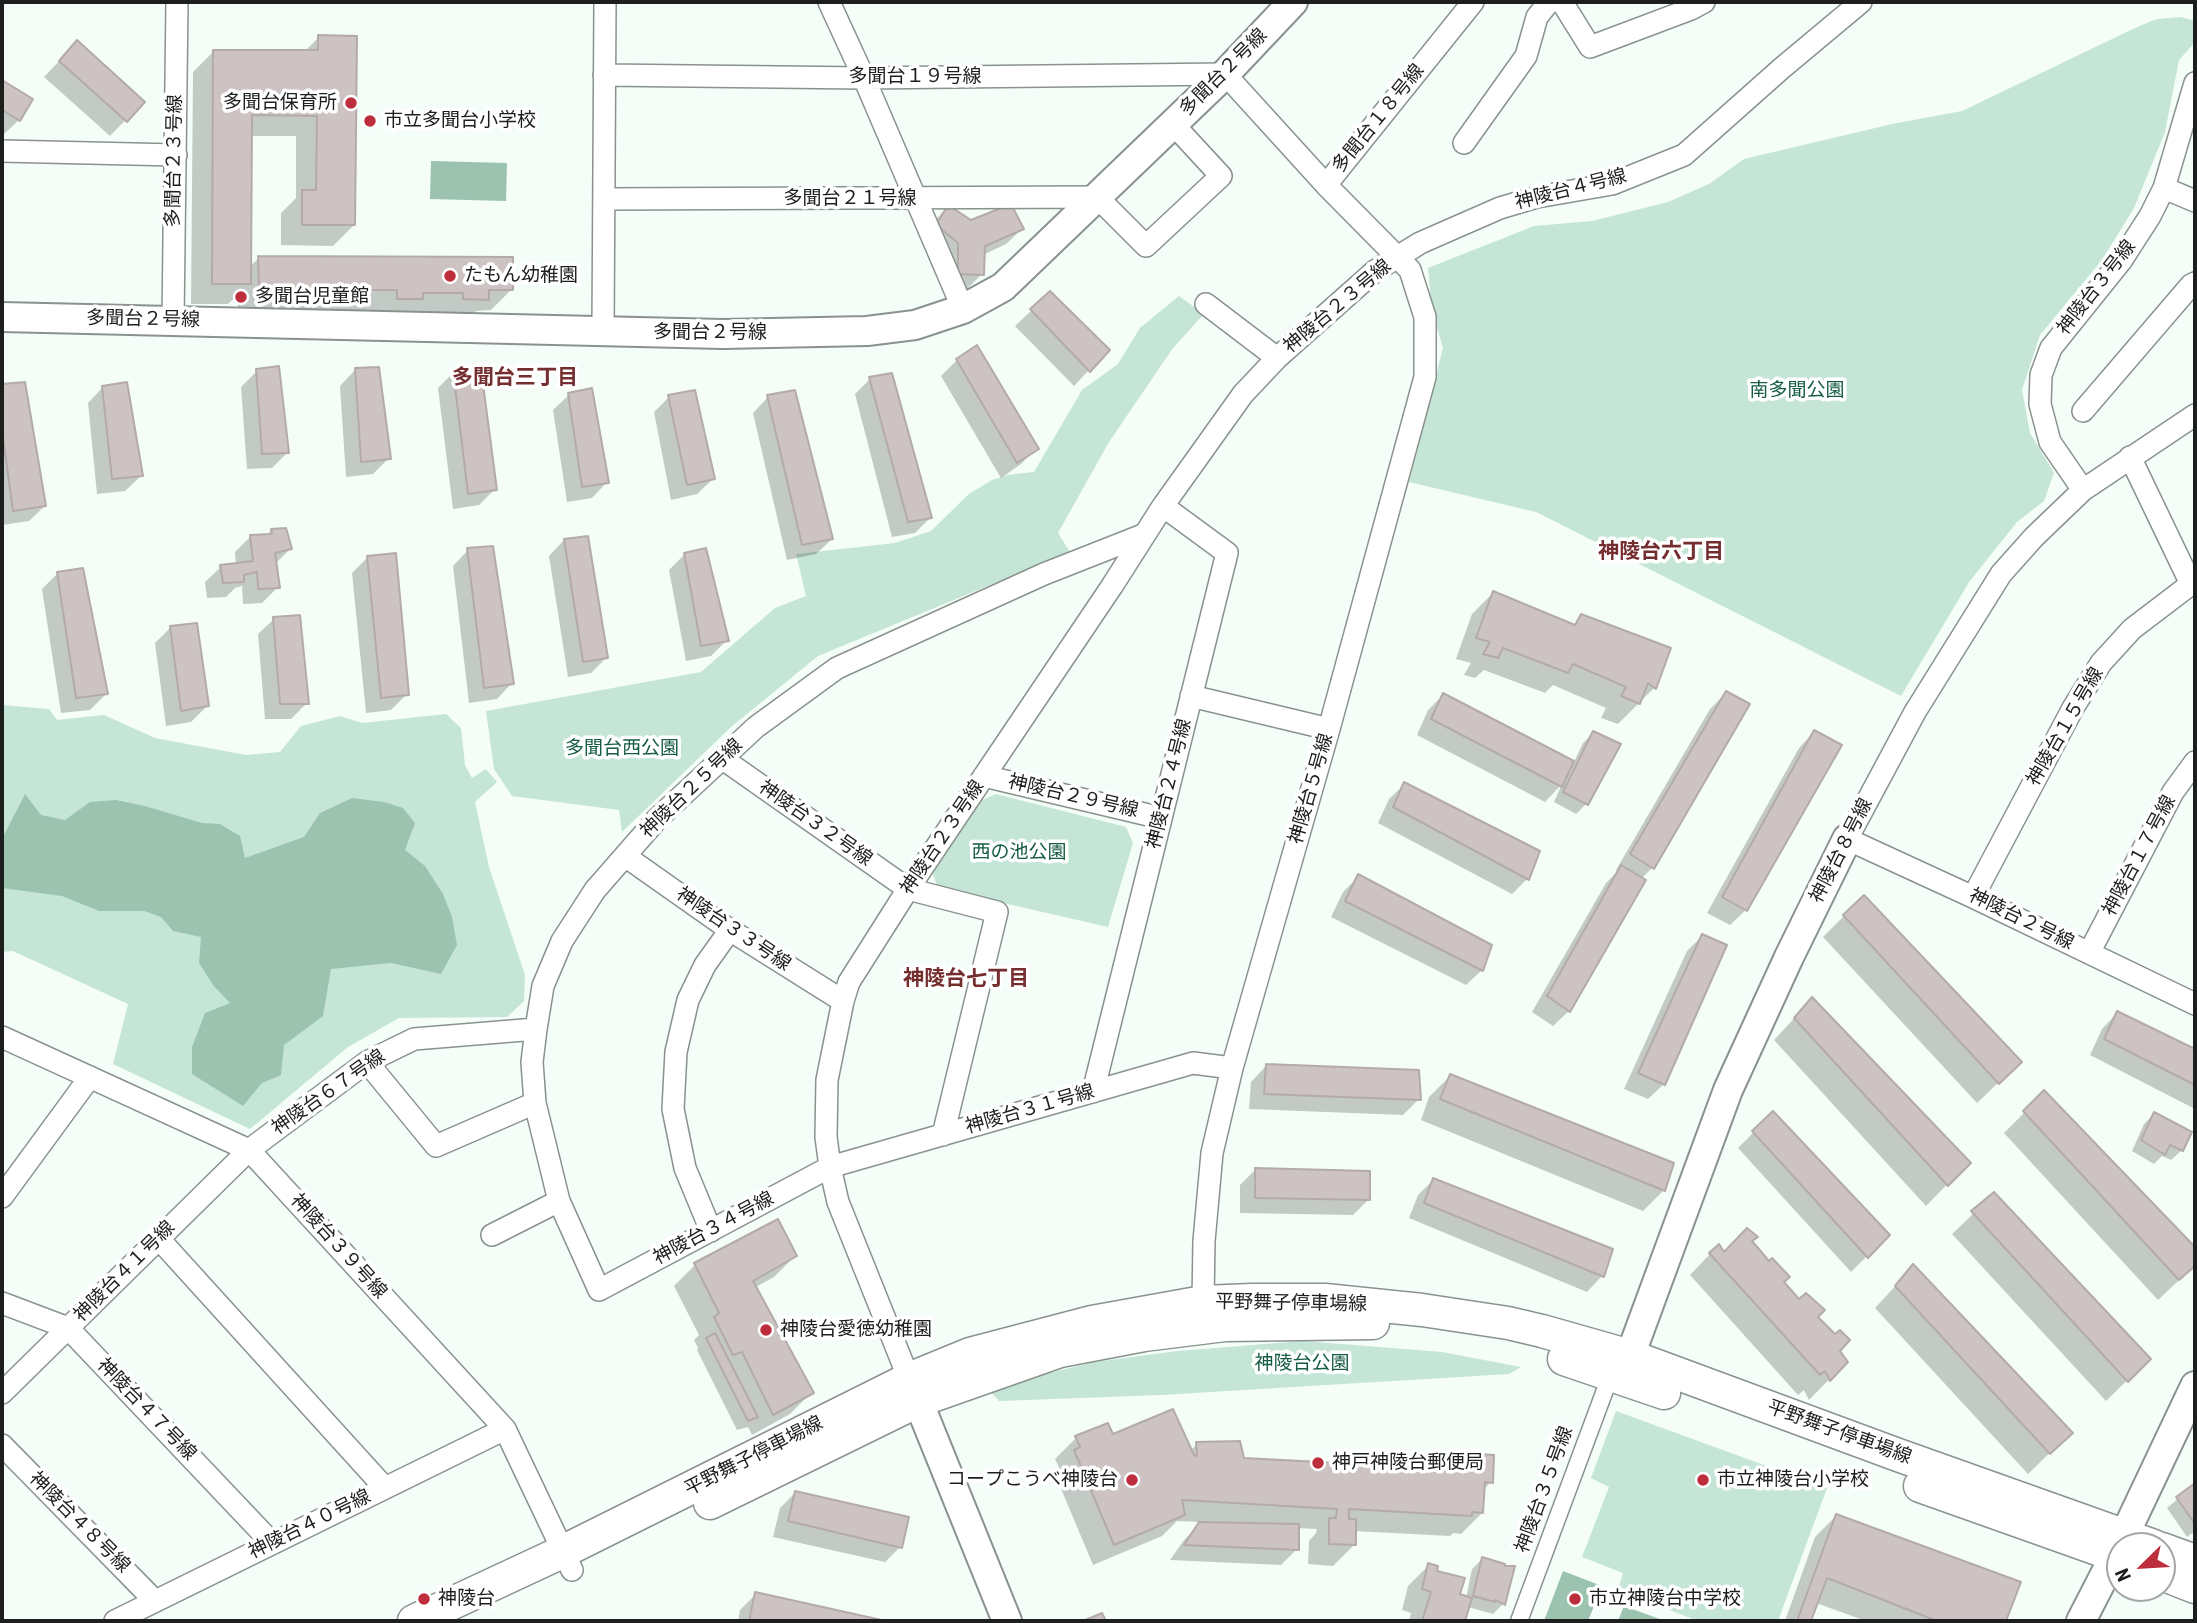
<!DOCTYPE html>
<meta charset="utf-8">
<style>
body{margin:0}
#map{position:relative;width:2197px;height:1623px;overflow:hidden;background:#f4fdf8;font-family:"Roboto Condensed",sans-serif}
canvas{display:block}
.frame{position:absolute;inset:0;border:4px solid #1c1f1e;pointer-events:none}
.north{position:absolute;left:2106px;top:1532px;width:70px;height:70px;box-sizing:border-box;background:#fff;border:2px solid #a4a5a5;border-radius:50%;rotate:246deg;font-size:19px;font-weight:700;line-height:28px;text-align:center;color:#1c1f1e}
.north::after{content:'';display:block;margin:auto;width:24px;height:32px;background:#be2d3b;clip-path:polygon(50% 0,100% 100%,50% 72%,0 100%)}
</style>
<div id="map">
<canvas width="2197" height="1623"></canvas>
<div class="frame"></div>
<div class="north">N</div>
</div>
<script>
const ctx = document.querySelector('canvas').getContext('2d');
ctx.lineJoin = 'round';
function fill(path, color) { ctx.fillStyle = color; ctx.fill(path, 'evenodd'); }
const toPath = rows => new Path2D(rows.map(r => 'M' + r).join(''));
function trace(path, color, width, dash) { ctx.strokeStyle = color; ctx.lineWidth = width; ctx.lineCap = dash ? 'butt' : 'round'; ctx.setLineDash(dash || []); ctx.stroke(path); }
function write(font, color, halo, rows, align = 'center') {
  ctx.font = font + ' "Roboto Condensed","Noto Sans JP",sans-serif'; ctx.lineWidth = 7; ctx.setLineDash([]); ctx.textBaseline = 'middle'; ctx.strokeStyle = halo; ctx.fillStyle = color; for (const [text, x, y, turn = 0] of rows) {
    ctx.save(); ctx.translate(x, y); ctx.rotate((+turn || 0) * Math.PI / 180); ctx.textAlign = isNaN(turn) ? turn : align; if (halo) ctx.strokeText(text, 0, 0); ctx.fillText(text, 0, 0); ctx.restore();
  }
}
fill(toPath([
 [2181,17,2195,21,2195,42,2179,60,2165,132,2134,208,2102,260,2040,335,2022,390,2030,433,2054,473,2044,501,2017,522,1969,582,1901,696,1536,512,1409,482,1443,348,1432,311,1428,268,1534,226,1592,221,1668,202,1709,184,1744,159,1892,124,1962,111,2137,27,2157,19],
 [1179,296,1204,314,1173,348,1109,442,1058,533,1070,552,818,656,731,727,622,832,619,810,512,796,494,769,486,711,701,672,775,608,806,596,796,554,895,543,931,531,969,494,992,480,1007,475,1034,472,1082,390,1118,364,1140,328],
 [2,705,49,709,57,720,104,715,155,738,246,755,280,752,301,726,340,716,362,723,446,714,461,728,465,765,472,778,486,769,497,782,475,802,489,867,525,975,524,1001,507,1017,399,1018,348,1047,250,1129,113,1064,128,1004,13,951,2,952],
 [996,794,1126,827,1133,843,1108,927,938,888,932,872,980,801],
 [1303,1341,1442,1352,1521,1367,1509,1374,1161,1395,999,1401,989,1390,1045,1374,1094,1362,1177,1351],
 [1616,1411,1827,1488,1778,1621,1698,1621,1618,1590,1623,1573,1582,1557,1609,1487,1591,1478]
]), '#c5e6d6');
fill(toPath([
 [431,161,507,163,506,201,430,199],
 [25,794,41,815,65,820,90,802,116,800,145,806,202,823,220,824,240,836,245,858,304,837,320,813,352,798,384,802,403,808,415,823,405,850,425,866,443,894,452,917,457,945,441,974,391,963,331,969,323,1016,284,1045,281,1075,262,1083,243,1106,192,1074,192,1047,205,1013,230,1003,213,985,199,963,201,937,173,931,161,917,144,911,99,911,62,896,2,888,2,839],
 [1563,1571,1602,1586,1588,1621,1544,1621],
 [1624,1606,1665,1621,1618,1621]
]), '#9bc3b0');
fill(toPath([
 [319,37,354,225,333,246,281,245,281,213,296,198,296,136,250,136,249,267,259,258,512,289,491,310,476,311,467,320,442,320,443,313,406,313,377,319,377,311,238,310,238,295,228,304,191,304,193,72,214,51,304,52],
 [62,58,143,102,110,136,44,77],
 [2,82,31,99,19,120,3,135],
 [948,207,971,222,1022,229,1006,244,983,255,982,274,966,290,943,289,944,259,921,241,932,223],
 [1050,293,1089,370,1074,386,1015,326],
 [957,360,1037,448,1021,464,1001,478,941,376],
 [355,370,389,458,373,474,346,477,340,386],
 [257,371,287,453,272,468,247,469,241,387],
 [454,372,495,489,479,505,453,509,438,388],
 [870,379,930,518,915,533,892,537,855,394],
 [24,384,45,506,29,521,2,525,2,386],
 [103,387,141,476,125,491,97,494,88,403],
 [569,395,607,482,592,498,567,502,553,410],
 [669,397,713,479,697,494,671,500,654,412],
 [768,397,832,539,816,554,787,560,753,413],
 [271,530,290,549,275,564,278,587,262,603,243,604,242,586,235,588,226,597,207,598,205,582,221,567,236,565,235,552,250,537,266,536],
 [564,540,606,658,591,673,568,677,549,556],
 [468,550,512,683,497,699,469,703,453,566],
 [685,554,727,640,711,656,686,661,669,570],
 [368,557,407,694,391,710,366,713,352,573],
 [58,573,106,694,90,710,61,713,42,589],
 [1493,593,1573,626,1582,616,1669,649,1654,688,1618,724,1601,718,1606,708,1553,685,1545,693,1484,670,1475,678,1464,675,1471,663,1456,659,1472,614],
 [274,619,307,703,291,719,265,719,258,634],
 [170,628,207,706,191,722,166,726,155,643],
 [1726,693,1653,867,1641,879,1569,1011,1553,1026,1532,1012,1606,883,1618,871,1616,870,1710,709],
 [1443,695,1574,762,1583,743,1593,733,1618,745,1586,804,1576,814,1554,802,1562,784,1545,802,1417,735,1428,710],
 [1814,732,1746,910,1730,925,1707,913,1799,748],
 [1405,784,1527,879,1512,894,1378,823,1389,799],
 [1359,876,1482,970,1466,985,1331,917,1343,892],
 [1844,916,1998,1083,1977,1103,1823,937],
 [1702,936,1664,1084,1648,1099,1624,1089,1687,951],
 [1812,999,1968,1163,1926,1206,1774,1040],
 [2117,1013,2195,1051,2195,1109,2090,1055,2102,1029],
 [1266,1066,1419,1099,1403,1115,1249,1109,1251,1082],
 [1450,1076,1672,1164,1664,1190,1643,1211,1421,1120,1429,1097],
 [2044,1093,2195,1250,2195,1265,2158,1300,2004,1133],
 [1773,1113,1888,1235,1851,1272,1738,1148],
 [2154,1114,2182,1150,2171,1160,2162,1156,2154,1164,2132,1151,2144,1124],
 [1256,1169,1368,1200,1353,1215,1240,1213,1240,1185],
 [1433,1180,1602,1276,1587,1292,1409,1218,1418,1195],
 [1994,1194,2149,1359,2106,1401,1952,1234],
 [1750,1242,1782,1283,1816,1317,1846,1362,1809,1400,1804,1390,1798,1395,1690,1275,1710,1254,1723,1254],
 [795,1256,774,1277,754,1288,811,1393,790,1414,752,1435,748,1427,737,1430,697,1350,698,1348,694,1340,699,1335,674,1286,695,1265],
 [1913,1267,2070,1433,2028,1474,1875,1308],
 [1112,1436,1190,1451,1197,1444,1243,1459,1419,1469,1435,1453,1491,1482,1483,1490,1482,1513,1461,1534,1453,1533,1450,1536,1354,1531,1354,1545,1333,1566,1308,1564,1309,1541,1316,1533,1317,1529,1297,1528,1297,1549,1281,1565,1170,1560,1184,1540,1201,1522,1177,1521,1162,1536,1093,1565,1054,1472,1059,1467,1055,1459,1076,1438],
 [2195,1485,2195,1531,2187,1537,2167,1508],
 [795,1493,900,1547,885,1562,773,1537,780,1508],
 [1836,1516,2018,1583,2005,1621,1866,1621,1816,1603,1810,1621,1785,1621,1815,1537],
 [1482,1559,1503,1567,1513,1567,1503,1604,1493,1614,1468,1607,1463,1621,1409,1621,1411,1613,1402,1610,1408,1586,1429,1565,1458,1595,1466,1598,1472,1569],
 [756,1594,878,1621,738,1621,740,1610]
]), '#0003');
const building = toPath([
 [318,35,357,36,355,225,302,225,302,190,316,190,317,116,252,115,251,284,212,284,213,50,318,50,318,35],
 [77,40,145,102,127,122,59,61,77,40],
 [2,80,33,99,20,121,2,110,2,80],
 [1011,204,1024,229,985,246,984,275,958,274,958,243,936,225,948,205,971,220,1011,204],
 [258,256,513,257,513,290,489,290,489,300,463,299,463,293,423,293,423,299,397,299,397,290,330,290,330,301,305,301,306,289,259,289,258,256],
 [1050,291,1110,350,1090,372,1030,309,1050,291],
 [977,345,1039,449,1017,463,956,359,977,345],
 [279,366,289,453,262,454,256,369,279,366],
 [379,367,391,459,361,462,355,368,379,367],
 [481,369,497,490,468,494,453,370,481,369],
 [892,373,932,518,908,522,869,377,892,373],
 [25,382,46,506,13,511,2,430,2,384,25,382],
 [127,382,143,476,112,479,102,386,127,382],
 [592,388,609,483,582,487,568,393,592,388],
 [695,390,715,479,687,485,668,395,695,390],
 [795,390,833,539,802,545,767,395,795,390],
 [286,528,292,549,275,553,280,588,258,589,257,572,244,575,244,582,223,583,220,565,253,561,250,535,272,534,271,529,286,528],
 [588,536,608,658,583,662,564,539,588,536],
 [493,546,514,684,484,688,467,548,493,546],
 [706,548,729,641,701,646,684,553,706,548],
 [396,553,409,695,381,698,367,556,396,553],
 [83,568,108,694,76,698,57,572,83,568],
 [1493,591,1575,625,1581,614,1671,648,1656,689,1648,683,1640,704,1621,696,1626,687,1573,664,1568,673,1503,648,1498,658,1483,654,1490,642,1476,638,1493,591],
 [300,615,309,704,280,704,273,617,300,615],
 [197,623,209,706,181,711,170,626,197,623],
 [1726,691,1750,704,1654,869,1630,854,1726,691],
 [1443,693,1574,761,1562,787,1431,719,1443,693],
 [1814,730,1842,745,1747,911,1722,897,1814,730],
 [1593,731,1621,744,1588,805,1563,792,1593,731],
 [1404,782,1540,851,1529,880,1393,807,1404,782],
 [1621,865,1646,880,1570,1012,1547,996,1621,865],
 [1358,874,1492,945,1483,971,1345,901,1358,874],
 [1864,895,2022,1062,1999,1084,1843,915,1864,895],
 [1702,934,1727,945,1665,1085,1638,1073,1702,934],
 [1812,997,1971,1163,1948,1186,1794,1018,1812,997],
 [2117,1011,2195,1049,2195,1085,2104,1039,2117,1011],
 [1266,1064,1419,1070,1421,1100,1264,1094,1266,1064],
 [1450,1074,1674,1163,1665,1191,1440,1099,1450,1074],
 [2044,1090,2195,1247,2195,1266,2179,1280,2023,1111,2044,1090],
 [1773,1111,1890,1235,1868,1258,1752,1131,1773,1111],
 [2154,1112,2192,1132,2183,1151,2170,1145,2165,1155,2141,1140,2154,1112],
 [1255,1168,1370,1171,1370,1200,1255,1198,1255,1168],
 [1433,1178,1613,1249,1604,1277,1424,1203,1433,1178],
 [1994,1192,2151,1359,2128,1382,1971,1211,1994,1192],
 [778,1219,797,1256,753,1281,814,1393,773,1415,742,1352,733,1355,714,1317,719,1313,694,1263,778,1219],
 [1747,1228,1758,1237,1752,1241,1769,1261,1772,1258,1790,1277,1784,1282,1799,1299,1806,1293,1825,1310,1818,1317,1835,1334,1840,1330,1850,1340,1840,1351,1848,1362,1830,1381,1825,1371,1820,1375,1709,1253,1719,1244,1724,1252,1747,1228],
 [1913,1264,2073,1433,2050,1454,1895,1286,1913,1264],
 [715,1333,758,1417,748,1421,706,1338,715,1333],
 [1173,1409,1194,1455,1197,1456,1196,1442,1240,1441,1244,1458,1434,1468,1434,1451,1494,1455,1493,1483,1485,1482,1483,1513,1472,1512,1472,1516,1349,1509,1349,1519,1356,1519,1356,1545,1329,1544,1329,1518,1336,1518,1337,1509,1182,1500,1185,1515,1114,1545,1074,1450,1080,1447,1075,1436,1108,1423,1113,1434,1173,1409],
 [2195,1483,2195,1524,2176,1497,2195,1483],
 [795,1491,909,1517,902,1548,788,1521,795,1491],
 [1836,1514,2021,1582,2006,1621,1937,1621,1827,1578,1811,1621,1797,1621,1836,1514],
 [1199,1522,1299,1524,1299,1550,1184,1545,1199,1522],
 [1482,1557,1505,1564,1505,1566,1515,1566,1505,1605,1496,1600,1495,1602,1473,1596,1482,1557],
 [1428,1563,1438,1566,1437,1571,1465,1578,1460,1594,1472,1598,1465,1621,1422,1621,1431,1592,1422,1589,1428,1563],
 [755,1592,886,1621,749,1621,755,1592],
 [1102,1613,1106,1621,1083,1621,1102,1613]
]);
fill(building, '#cdc3c3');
trace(building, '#b3aaa9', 2);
const pedestrian = toPath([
 [1519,1621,1611,1374]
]);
const minor = toPath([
 [829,2,864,78,963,309],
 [1562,2,1590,47,1691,9,1704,2],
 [604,75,864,78,1225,74,1326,185,1473,2],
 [1464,143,1526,56,1537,17,1549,2],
 [2,151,176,155],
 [2164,188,2195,201],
 [604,199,1097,197,1146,246,1221,176,1173,124],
 [1206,304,1277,358],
 [173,321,177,2],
 [603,331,605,2],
 [2083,411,2191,285,2195,283],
 [2195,415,2083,490,2034,537,2001,574,1915,712,1847,839,1973,897,2195,1004],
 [2083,490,2050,442,2040,404,2041,375,2051,348,2121,261,2150,216,2164,188,2195,83],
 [1143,535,1044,574,837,668,756,727,658,818,595,890,562,941,543,986,536,1029,532,1062,535,1103,559,1201,599,1290,830,1167,1193,1063,1232,1068],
 [1191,696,1329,729],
 [723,759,908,889,997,912,943,1135],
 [984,776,1161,818],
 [625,856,730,930,843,1001],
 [1973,897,2073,708,2101,663,2132,629,2191,584,2130,457],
 [2089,953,2173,792,2195,762],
 [2,1037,249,1150,505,1429,572,1570],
 [367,1062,436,1146,535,1103],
 [1093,1092,1227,553,1163,506],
 [2,1197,90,1077],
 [711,1231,685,1168,673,1109,676,1052,688,1000,705,965,730,930],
 [492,1235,559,1201],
 [159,1239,385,1488],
 [2,1303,68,1328,272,1543],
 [1206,1315,1203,1302,1204,1241,1212,1153,1232,1068,1329,729,1425,377,1425,317,1410,270,1326,185],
 [909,1379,838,1202,830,1167,826,1137,827,1080,843,1001,849,982,908,889,1112,586,1163,506,1243,394,1277,358,1375,271,1420,243,1500,208,1537,197,1612,184,1684,155,1782,68,1861,2],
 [2,1393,249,1150,367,1062,414,1039,536,1029],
 [2,1445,155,1601],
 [115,1621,505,1429]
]);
const tertiary = toPath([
 [2,317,723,334,867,331,915,325,963,309,1003,287,1225,74,1293,2],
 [1626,1378,1630,1356,1728,1090,1789,957,1847,839],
 [910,1381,1007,1621],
 [2081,1621,2115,1555,2195,1386]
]);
const secondary = toPath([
 [1564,1359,1664,1393],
 [1920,1486,2120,1557],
 [710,1503,918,1401,1060,1351,1144,1335,1225,1325,1373,1323],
 [2162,1549,2195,1561],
 [2162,1574,2195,1587],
 [414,1621,562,1552,909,1379,970,1354,1092,1322,1203,1302,1252,1300,1325,1300,1422,1310,1508,1323,1542,1331,1630,1356,1898,1455,2154,1546]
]);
trace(pedestrian, '#8a928e', 19);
trace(minor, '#8a928e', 24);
trace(tertiary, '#8a928e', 32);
trace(secondary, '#8a928e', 35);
trace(pedestrian, '#fff', 16);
trace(minor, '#fff', 21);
trace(tertiary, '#fff', 28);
trace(secondary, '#fff', 32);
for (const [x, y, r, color] of [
 [351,103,7,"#be2d3b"],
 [370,121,7,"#be2d3b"],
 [450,276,7,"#be2d3b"],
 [241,297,7,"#be2d3b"],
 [766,1330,7,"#be2d3b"],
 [1318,1463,7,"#be2d3b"],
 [1132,1480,7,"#be2d3b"],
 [1703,1480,7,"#be2d3b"],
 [424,1599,7,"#be2d3b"],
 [1575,1599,7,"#be2d3b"]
]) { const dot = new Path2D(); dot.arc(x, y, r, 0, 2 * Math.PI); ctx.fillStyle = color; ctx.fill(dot); trace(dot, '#fff', 2.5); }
write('19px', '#1c1f1e', '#fff', [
 ["多聞台２号線",1224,73,-45],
 ["多聞台１９号線",915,77],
 ["多聞台１８号線",1379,119,-51],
 ["多聞台２３号線",175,161,-89],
 ["神陵台４号線",1571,190,-14],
 ["多聞台２１号線",850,199],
 ["神陵台３号線",2097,288,-52],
 ["神陵台２３号線",1338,307,-40],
 ["多聞台２号線",143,320,1],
 ["多聞台２号線",710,333],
 ["神陵台１５号線",2066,727,-60],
 ["神陵台２４号線",1170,784,-76],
 ["神陵台２５号線",692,789,-44],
 ["神陵台５号線",1312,789,-74],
 ["神陵台２９号線",1073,797,13],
 ["神陵台３２号線",815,824,35],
 ["神陵台２３号線",943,838,-56],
 ["神陵台８号線",1842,851,-63],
 ["神陵台１７号線",2140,856,-62],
 ["神陵台２号線",2021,920,26],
 ["神陵台３３号線",733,930,34],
 ["神陵台６７号線",329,1093,-35],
 ["神陵台３１号線",1030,1110,-16],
 ["神陵台３４号線",714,1229,-28],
 ["神陵台３９号線",338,1247,48],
 ["神陵台４１号線",125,1272,-45],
 ["平野舞子停車場線",1291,1304,1],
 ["神陵台４７号線",146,1410,46],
 ["平野舞子停車場線",1839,1433,20],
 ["平野舞子停車場線",754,1457,-27],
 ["神陵台３５号線",1545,1490,-70],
 ["神陵台４８号線",79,1523,45],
 ["神陵台４０号線",310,1525,-26]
]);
write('19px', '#1c1f1e', '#fff', [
 ["多聞台保育所",337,103,"right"],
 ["市立多聞台小学校",384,121],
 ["たもん幼稚園",464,276],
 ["多聞台児童館",255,297],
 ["神陵台愛徳幼稚園",780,1330],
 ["神戸神陵台郵便局",1332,1463],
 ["コープこうべ神陵台",1118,1480,"right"],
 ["市立神陵台小学校",1717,1480],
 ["神陵台",438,1599],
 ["市立神陵台中学校",1589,1599]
], 'left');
write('19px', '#165c42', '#fff', [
 ["南多聞公園",1797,391],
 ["多聞台西公園",622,749],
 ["西の池公園",1019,853],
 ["神陵台公園",1302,1364]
]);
write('bold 21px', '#752e30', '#fff', [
 ["多聞台三丁目",515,379],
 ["神陵台六丁目",1661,553],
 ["神陵台七丁目",966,980]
]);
</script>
